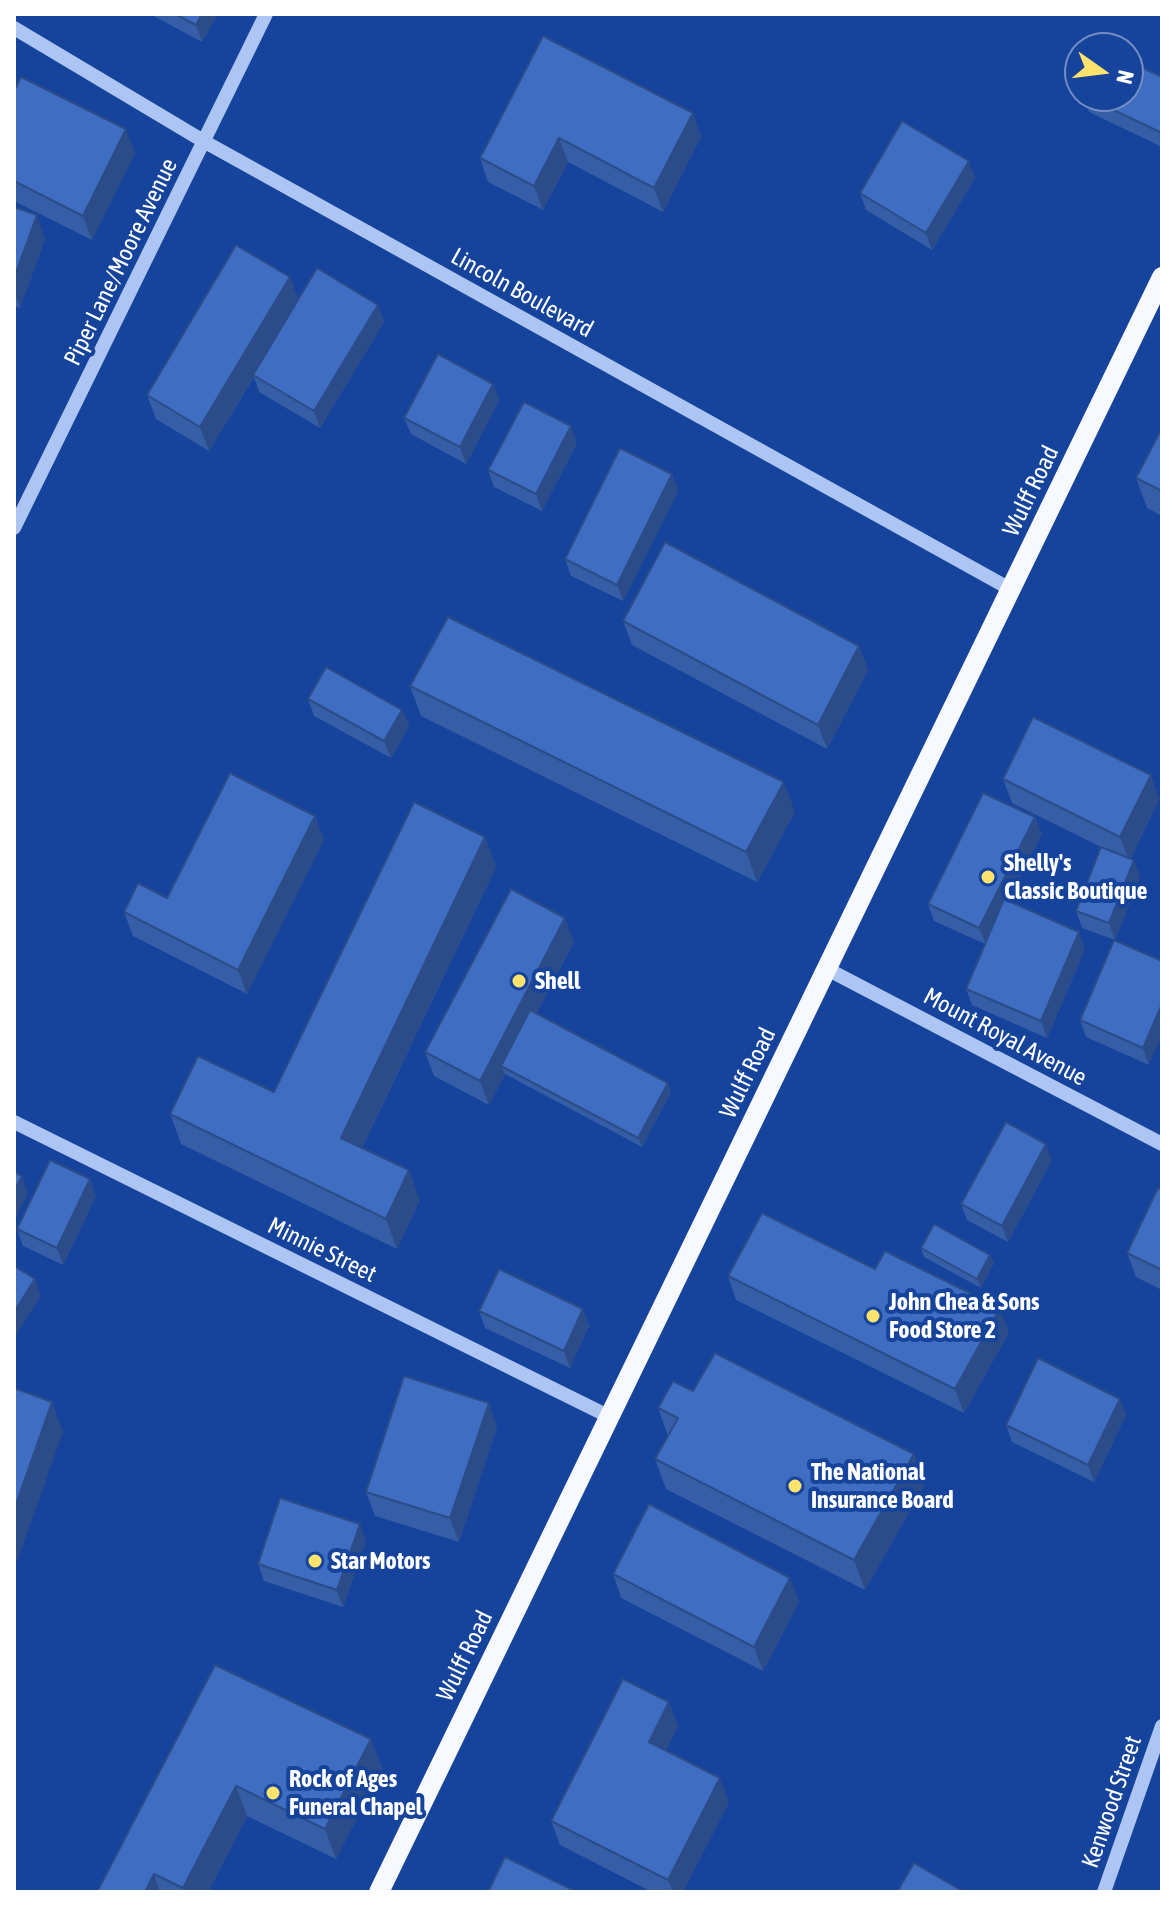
<!DOCTYPE html>
<style>
body{margin:0}
#map{position:relative;width:1176px;height:1906px;overflow:hidden;background:#16439b;font-family:"Asap Condensed",sans-serif}
canvas{display:block}
.frame{position:absolute;inset:0;border:16px solid #fff;pointer-events:none}
.north{position:absolute;left:1064px;top:32px;width:80px;height:80px;box-sizing:border-box;background:#16439b;border:2px solid #738ec3;border-radius:50%;rotate:104deg;font-size:22px;font-weight:700;line-height:32px;text-align:center;color:#fff}
.north::after{content:'';display:block;margin:auto;width:28px;height:36px;background:#ffe36d;clip-path:polygon(50% 0,100% 100%,50% 72%,0 100%)}
</style>
<div id="map">
<canvas width="1176" height="1906"></canvas>
<div class="frame"></div>
<div class="north">N</div>
</div>
<script>
const ctx = document.querySelector('canvas').getContext('2d');
ctx.lineJoin = 'round';
const toPath = rows => new Path2D(rows.map(r => 'M' + r).join(''));
function trace(path, color, width, dash) { ctx.strokeStyle = color; ctx.lineWidth = width; ctx.lineCap = dash ? 'butt' : 'round'; ctx.setLineDash(dash || []); ctx.stroke(path); }
function fill(path, color) { ctx.fillStyle = color; ctx.fill(path, 'evenodd'); }
function write(font, color, halo, rows, align = 'center') {
  ctx.font = font + ' "Asap Condensed",sans-serif'; ctx.lineWidth = 8; ctx.setLineDash([]); ctx.textBaseline = 'middle'; ctx.strokeStyle = halo; ctx.fillStyle = color; for (const [text, x, y, turn = 0] of rows) {
    ctx.save(); ctx.translate(x, y); ctx.rotate((+turn || 0) * Math.PI / 180); ctx.textAlign = isNaN(turn) ? turn : align; if (halo) ctx.strokeText(text, 0, 0); ctx.fillText(text, 0, 0); ctx.restore();
  }
}
trace(toPath([
 [14,28,205,142,1012,590],
 [14,528,266,14],
 [827,969,1162,1144],
 [14,1122,610,1417],
 [1104,1892,1162,1726]
]), '#acc5f3', 14);
trace(toPath([
 [379,1892,1162,277]
]), '#f7f9ff', 20);
fill(toPath([
 [150,14,218,14,202,42],
 [543,36,693,113,701,137,663,212,568,162,543,210,488,182,480,158],
 [1162,77,1162,147,1089,112,1083,96],
 [14,91,135,153,92,240,14,201],
 [975,178,932,250,866,210,860,193],
 [14,207,45,239,20,308,14,306],
 [298,300,378,305,384,322,320,428,259,392,254,377,209,451,156,419,147,395],
 [493,384,499,400,466,464,411,434,404,418],
 [1162,428,1162,516,1147,508,1136,478],
 [577,443,542,511,494,487,488,470],
 [672,474,678,491,623,601,571,576,565,559],
 [623,621,859,646,868,670,827,749,632,645],
 [410,686,795,812,757,882,421,716],
 [308,699,402,710,409,726,391,758,314,716],
 [1003,779,1159,799,1131,858,1140,877,1115,940,1082,928,1076,911,1101,847,1012,803],
 [315,816,324,840,247,994,133,936,124,912,167,898],
 [1035,817,1042,834,1008,901,1085,949,1047,1038,972,1005,966,989,985,944,934,921,928,904],
 [485,837,496,867,362,1148,420,1200,397,1249,181,1144,170,1114,274,1092],
 [1114,940,1149,1065,1086,1037,1080,1020],
 [574,942,536,1014,671,1092,642,1147,505,1074,489,1105,434,1076,425,1052],
 [1052,1160,1008,1242,967,1220,961,1204],
 [90,1179,96,1196,63,1265,23,1246,17,1229],
 [1162,1190,1162,1290,1136,1277,1127,1253],
 [921,1248,990,1255,994,1263,981,1288,924,1257],
 [875,1269,1009,1332,964,1413,736,1300,728,1276],
 [583,1309,589,1326,570,1368,485,1328,479,1311],
 [693,1391,925,1484,865,1590,666,1489,655,1459,668,1436,658,1408],
 [1126,1415,1094,1482,1012,1442,1006,1425],
 [497,1427,459,1542,375,1516,366,1492],
 [366,1541,343,1607,264,1581,258,1564],
 [613,1574,799,1602,763,1671,621,1598],
 [215,1665,371,1739,382,1769,336,1859,247,1816,208,1892,97,1892],
 [669,1702,678,1726,666,1750,729,1802,683,1892,652,1892,560,1845,551,1821]
]), '#355ea7');
fill(toPath([
 [202,14,218,14,202,42,196,25],
 [693,113,701,137,663,212,654,188],
 [126,129,135,153,92,240,83,216],
 [559,138,568,162,543,210,534,186],
 [969,161,975,178,932,250,926,233],
 [37,215,45,239,20,308,14,291,14,278],
 [290,277,299,301,209,451,200,427],
 [378,305,384,322,320,428,314,411],
 [493,384,499,400,466,464,460,447],
 [571,426,577,443,542,511,536,494],
 [672,474,678,491,623,601,617,585],
 [859,646,868,670,827,749,818,725],
 [402,710,409,726,391,758,384,741],
 [1151,775,1159,799,1129,861,1120,837],
 [784,782,795,812,757,882,746,852],
 [315,816,324,840,247,994,238,970],
 [1035,817,1042,834,986,944,979,928],
 [485,837,496,867,352,1168,341,1138],
 [1134,860,1140,877,1115,940,1109,923],
 [565,918,574,942,507,1069,501,1066,505,1074,489,1105,480,1081],
 [1079,932,1085,949,1047,1038,1041,1021],
 [1162,1004,1162,1035,1149,1065,1143,1048],
 [668,1083,671,1092,642,1147,638,1138],
 [1046,1144,1052,1160,1008,1242,1002,1226],
 [409,1170,420,1200,397,1249,386,1219],
 [22,1176,28,1193,14,1222,14,1192],
 [90,1179,96,1196,63,1265,57,1248],
 [990,1255,994,1263,981,1288,977,1279],
 [35,1279,41,1296,14,1338,14,1312],
 [1000,1308,1009,1332,964,1413,955,1389],
 [583,1309,589,1326,570,1368,564,1351],
 [1120,1399,1126,1415,1094,1482,1088,1465],
 [52,1402,63,1432,17,1562,14,1553,14,1510],
 [489,1403,497,1427,459,1542,450,1518],
 [914,1454,925,1484,865,1590,854,1560],
 [360,1524,366,1541,343,1607,337,1590],
 [790,1578,799,1602,763,1671,754,1647],
 [669,1702,678,1726,658,1766,649,1742],
 [371,1739,382,1769,336,1859,325,1829],
 [720,1778,729,1802,683,1892,673,1892,668,1880],
 [236,1786,247,1816,208,1892,185,1892,183,1888],
 [154,1874,160,1892,145,1892]
]), '#2b4c88');
const building = toPath([
 [175,14,202,14,196,25,175,14],
 [543,36,693,113,654,188,559,138,534,186,480,158,543,36],
 [1128,61,1162,77,1162,133,1084,96,1128,96,1128,61],
 [21,77,126,129,83,216,14,181,14,91,21,77],
 [902,121,969,161,926,233,860,193,902,121],
 [14,207,37,215,14,278,14,207],
 [236,245,290,277,200,427,147,395,236,245],
 [317,268,378,305,314,411,253,375,317,268],
 [438,354,493,384,460,447,404,418,438,354],
 [524,402,571,426,536,494,488,470,524,402],
 [1162,428,1162,491,1136,478,1162,428],
 [620,448,672,474,617,585,565,559,620,448],
 [665,542,859,646,818,725,623,621,665,542],
 [448,617,784,782,746,852,410,686,448,617],
 [326,667,402,710,384,741,308,699,326,667],
 [1033,717,1151,775,1120,837,1003,779,1033,717],
 [230,773,315,816,238,970,124,912,138,883,167,898,230,773],
 [983,793,1035,817,979,928,928,904,983,793],
 [414,802,485,837,341,1138,409,1170,386,1219,170,1114,198,1056,274,1092,414,802],
 [1101,847,1134,860,1109,923,1076,911,1101,847],
 [511,889,565,918,480,1081,425,1052,511,889],
 [1004,899,1079,932,1041,1021,966,989,1004,899],
 [1114,940,1162,961,1162,1004,1143,1048,1080,1020,1114,940],
 [530,1010,668,1083,638,1138,501,1066,530,1010],
 [1006,1122,1046,1144,1002,1226,961,1204,1006,1122],
 [50,1160,90,1179,57,1248,17,1229,50,1160],
 [14,1172,22,1176,14,1192,14,1172],
 [1158,1188,1162,1190,1162,1270,1127,1253,1158,1188],
 [762,1213,875,1269,885,1251,1000,1308,955,1389,728,1276,762,1213],
 [934,1224,990,1255,977,1279,921,1248,934,1224],
 [14,1266,35,1279,14,1312,14,1266],
 [499,1269,583,1309,564,1351,479,1311,499,1269],
 [715,1353,914,1454,854,1560,655,1459,678,1418,658,1408,673,1381,693,1391,715,1353],
 [1038,1358,1120,1399,1088,1465,1006,1425,1038,1358],
 [404,1376,489,1403,450,1518,366,1492,404,1376],
 [14,1388,52,1402,14,1510,14,1388],
 [280,1498,360,1524,337,1590,258,1564,280,1498],
 [649,1504,790,1578,754,1647,613,1574,649,1504],
 [215,1665,371,1739,325,1829,236,1786,183,1888,154,1874,145,1892,97,1892,215,1665],
 [623,1679,669,1702,649,1742,720,1778,668,1880,551,1821,623,1679],
 [505,1857,577,1892,488,1892,505,1857],
 [914,1863,964,1892,897,1892,914,1863]
]);
fill(building, '#3e6dc2');
trace(building, '#2b4c88', 2);
for (const [x, y, r, color] of [
 [988,877,8,"#ffe36d"],
 [519,981,8,"#ffe36d"],
 [873,1316,8,"#ffe36d"],
 [795,1486,8,"#ffe36d"],
 [315,1561,8,"#ffe36d"],
 [273,1793,8,"#ffe36d"]
]) { const dot = new Path2D(); dot.arc(x, y, r, 0, 2 * Math.PI); ctx.fillStyle = color; ctx.fill(dot); trace(dot, '#16439b', 3); }
write('24px', '#fff', '#16439b', [
 ["Piper Lane/Moore Avenue",121,262,-64],
 ["Lincoln Boulevard",522,293,29],
 ["Wulff Road",1031,491,-64],
 ["Mount Royal Avenue",1005,1037,28],
 ["Wulff Road",748,1073,-64],
 ["Minnie Street",322,1250,26],
 ["Wulff Road",465,1656,-64],
 ["Kenwood Street",1112,1802,-71]
]);
write('bold 24px', '#fff', '#16439b', [
 ["Shelly's",1004,863],
 ["Classic Boutique",1004,891],
 ["Shell",535,981],
 ["John Chea & Sons",889,1302],
 ["Food Store 2",889,1330],
 ["The National",811,1472],
 ["Insurance Board",811,1500],
 ["Star Motors",331,1561],
 ["Rock of Ages",289,1779],
 ["Funeral Chapel",289,1807]
], 'left');
</script>
